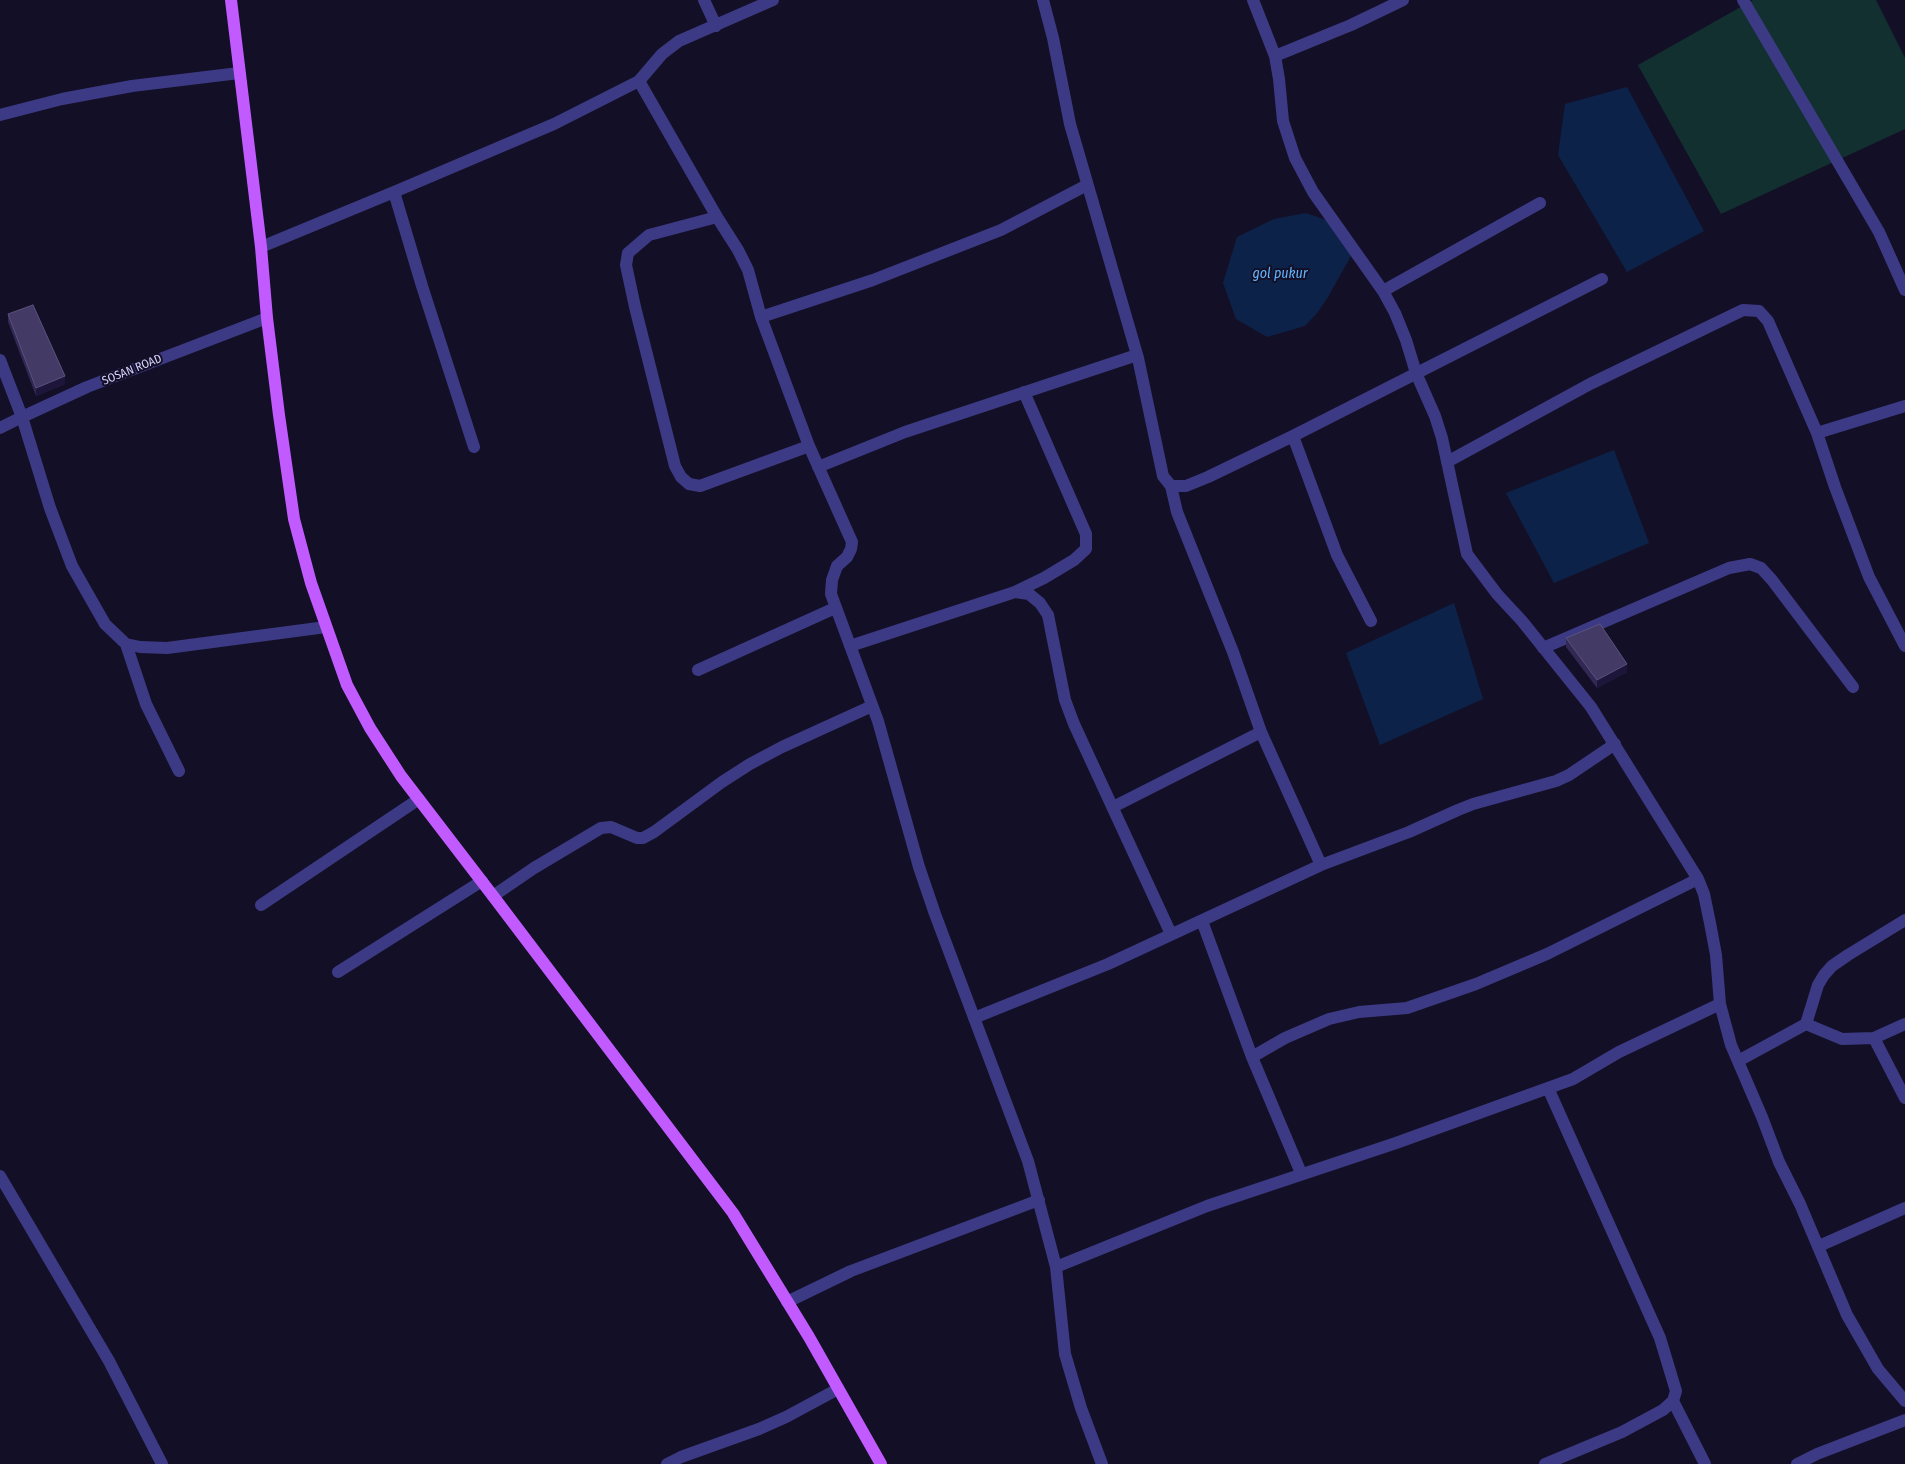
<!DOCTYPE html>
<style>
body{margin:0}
canvas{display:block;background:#130f26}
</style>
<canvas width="1905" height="1464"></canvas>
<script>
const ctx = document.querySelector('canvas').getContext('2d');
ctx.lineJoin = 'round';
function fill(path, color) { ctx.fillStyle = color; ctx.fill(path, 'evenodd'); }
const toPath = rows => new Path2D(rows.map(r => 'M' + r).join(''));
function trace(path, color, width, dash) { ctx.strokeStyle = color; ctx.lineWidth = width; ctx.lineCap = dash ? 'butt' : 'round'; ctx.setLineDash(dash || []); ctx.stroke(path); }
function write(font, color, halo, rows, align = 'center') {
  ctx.font = font + ' "Fira Sans Condensed",sans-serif'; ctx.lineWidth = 4; ctx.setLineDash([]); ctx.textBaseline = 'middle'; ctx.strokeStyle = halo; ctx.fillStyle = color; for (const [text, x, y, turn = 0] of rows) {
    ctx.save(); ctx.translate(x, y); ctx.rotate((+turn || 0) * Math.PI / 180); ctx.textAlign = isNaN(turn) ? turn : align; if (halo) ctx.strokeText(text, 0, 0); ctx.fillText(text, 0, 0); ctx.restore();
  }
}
fill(toPath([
 [1753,0,1876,0,1905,58,1905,129,1721,214,1639,67,1639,69,1623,3,1638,65]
]), '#12302f');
fill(toPath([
 [1627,87,1704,231,1627,272,1558,155,1565,104],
 [1306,213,1329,221,1352,254,1328,297,1318,312,1305,326,1267,337,1236,319,1223,283,1237,237,1274,219],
 [1614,450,1649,543,1554,583,1506,493],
 [1454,603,1483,699,1380,745,1346,653]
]), '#0c2248');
trace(toPath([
 [704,0,716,26],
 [1043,0,1053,38,1070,124,1138,358,1163,476,1171,486,1186,486,1208,477,1293,436,1602,279],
 [1253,0,1275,56,1279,79,1283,121,1295,158,1313,192,1383,291,1395,313,1406,340,1416,373,1435,416,1442,438,1467,554,1497,594,1522,621,1591,707,1698,879,1704,894,1710,923,1716,955,1720,1004,1731,1045,1762,1117,1779,1162,1800,1204,1847,1315,1878,1369,1905,1401],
 [1743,0,1879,232,1905,290],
 [1275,56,1351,25,1403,0],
 [639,81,717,217,738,250,748,270,761,317,809,446,852,542,851,549,847,557,837,566,832,580,831,594,878,721,919,867,935,914,1028,1161,1056,1267,1065,1354,1081,1408,1102,1464],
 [0,115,62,99,132,86,239,73],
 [394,192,422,286,474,447],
 [717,217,649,235,628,253,626,265,635,307,675,466,681,477,689,484,700,486,809,446],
 [261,247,394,192,554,124,639,81,662,54,679,41,773,0],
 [1383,291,1540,203],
 [761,317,873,280,1001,230,1087,185],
 [0,360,22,417,50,508,72,566,105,624,126,644,140,647,167,648,326,627],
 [0,428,22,417,87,387,267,318],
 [1817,433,1835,487,1869,577,1905,646],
 [1293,436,1337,555,1371,621],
 [1447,462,1590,384,1743,310,1759,311,1768,321,1817,433,1905,406],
 [818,467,905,432,1137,355],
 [1015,592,1044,578,1074,560,1086,549,1086,534,1024,392],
 [126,644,146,704,179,771],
 [850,646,1015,592,1029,594,1040,603,1048,615,1065,700,1074,724,1171,934],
 [1543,648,1729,568,1750,564,1761,568,1772,580,1853,687],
 [698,670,835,608],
 [1261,732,1321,865],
 [1113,807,1261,732,1233,652,1177,512,1171,486],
 [493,896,534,868,601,828,611,827,637,838,643,838,654,832,722,782,750,764,782,747,872,706],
 [261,905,419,799],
 [1202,921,1252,1057,1301,1173],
 [338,972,482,881],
 [974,1018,1108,964,1321,865,1409,832,1458,810,1473,804,1556,781,1569,775,1615,744],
 [1806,1024,1818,985,1824,975,1832,966,1848,955,1905,920],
 [1874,1038,1905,1024],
 [1252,1057,1285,1038,1329,1019,1359,1012,1407,1008,1476,984,1547,954,1698,879],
 [1738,1061,1806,1024,1842,1039,1874,1038,1905,1098],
 [0,1176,109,1361,162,1464],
 [1819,1246,1905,1208],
 [1056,1267,1207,1206,1396,1143,1573,1079,1619,1052,1720,1004],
 [787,1302,851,1271,1039,1200],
 [1673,1401,1705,1464],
 [667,1464,681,1457,759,1429,786,1417,838,1389],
 [1545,1464,1622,1432,1663,1410,1673,1401,1676,1391,1660,1338,1548,1088],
 [1797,1464,1817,1454,1905,1420]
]), '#3d3a85', 12);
trace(toPath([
 [231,0,261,247,267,318,279,415,294,519,311,583,347,685,370,728,401,776,493,896,733,1213,809,1337,881,1464]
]), '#c25bff', 12);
fill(toPath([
 [8,314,65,384,36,396,8,322],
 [1566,638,1627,672,1597,688,1566,647]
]), '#312854');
fill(toPath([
 [65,376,65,384,36,396,36,388],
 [1627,664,1627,672,1597,688,1597,680]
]), '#1d163a');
const building = toPath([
 [33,305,65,376,36,388,8,314,33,305],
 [1600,624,1627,664,1597,680,1566,638,1600,624]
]);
fill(building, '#433a66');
trace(building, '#5a527e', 1);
write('12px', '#d9d4ff', '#130f26', [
 ["SOSAN ROAD",132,370,-22]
]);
write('italic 14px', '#62b6ff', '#130f26', [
 ["gol pukur",1280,274]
]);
</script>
